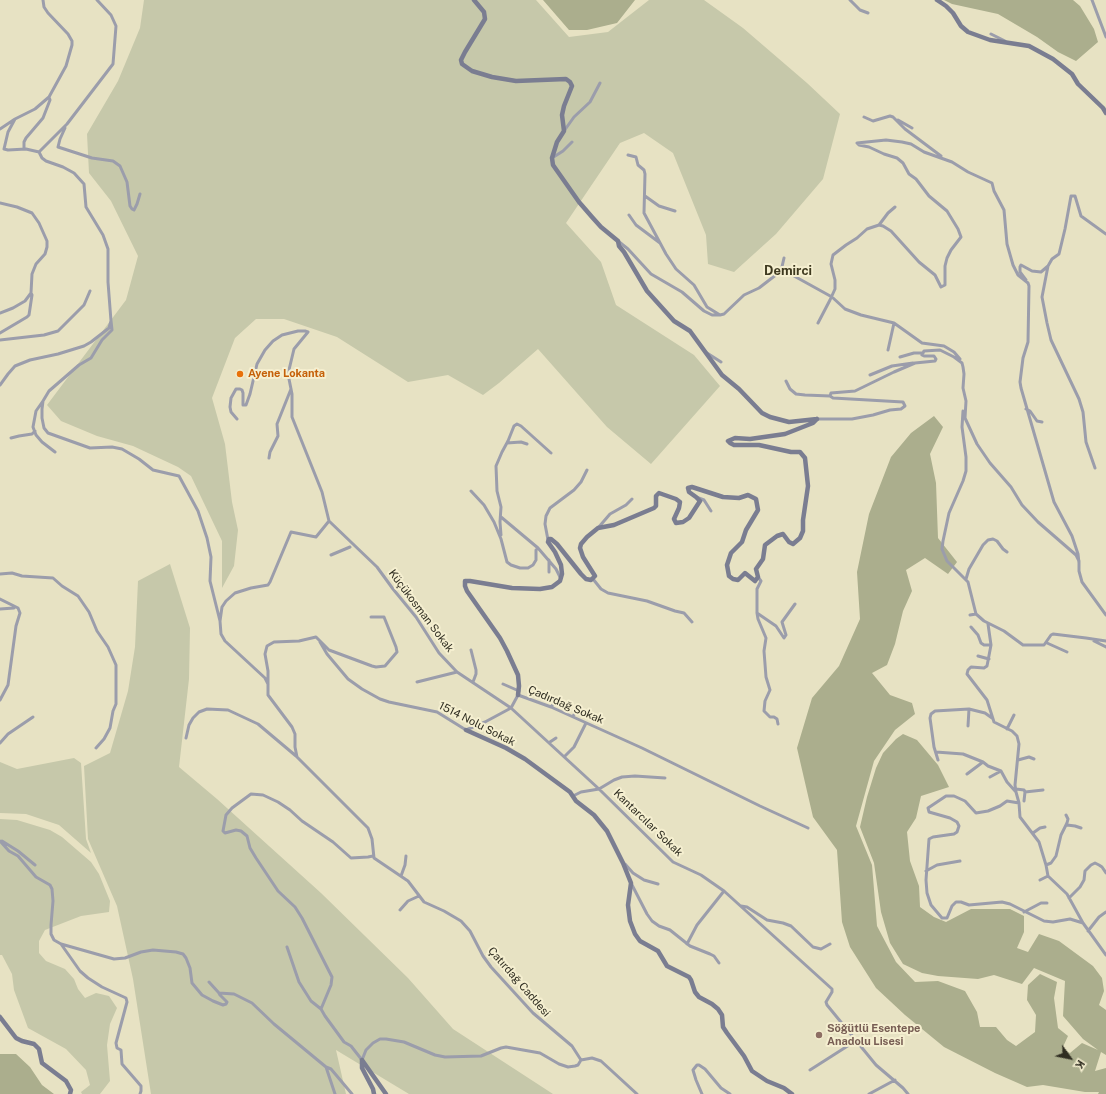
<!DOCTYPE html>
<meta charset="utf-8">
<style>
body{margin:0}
#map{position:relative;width:1106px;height:1094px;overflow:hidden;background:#e7e2c3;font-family:"Public Sans",sans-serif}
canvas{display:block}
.north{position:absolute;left:1050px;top:1038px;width:40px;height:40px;-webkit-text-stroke:3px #f5efd0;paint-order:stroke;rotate:123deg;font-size:11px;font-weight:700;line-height:16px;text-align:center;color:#2f2d21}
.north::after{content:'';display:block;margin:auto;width:14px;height:18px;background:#2f2d21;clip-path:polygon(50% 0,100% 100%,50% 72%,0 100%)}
</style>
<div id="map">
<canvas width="1106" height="1094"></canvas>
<div class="north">K</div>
</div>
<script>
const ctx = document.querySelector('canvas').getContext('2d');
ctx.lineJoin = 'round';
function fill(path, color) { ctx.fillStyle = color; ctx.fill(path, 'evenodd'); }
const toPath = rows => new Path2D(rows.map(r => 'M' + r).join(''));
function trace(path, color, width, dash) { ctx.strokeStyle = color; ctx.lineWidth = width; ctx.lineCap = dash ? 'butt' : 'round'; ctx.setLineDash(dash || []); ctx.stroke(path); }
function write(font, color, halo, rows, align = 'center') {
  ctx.font = font + ' "Public Sans",sans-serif'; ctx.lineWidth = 4; ctx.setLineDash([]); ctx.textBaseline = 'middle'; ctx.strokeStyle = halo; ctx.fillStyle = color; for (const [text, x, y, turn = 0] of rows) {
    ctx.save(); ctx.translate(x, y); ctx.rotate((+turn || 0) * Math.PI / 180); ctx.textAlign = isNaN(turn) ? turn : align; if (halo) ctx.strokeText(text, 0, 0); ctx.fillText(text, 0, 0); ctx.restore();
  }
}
fill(toPath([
 [144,0,536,0,569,37,608,32,649,0,704,0,743,28,807,83,840,114,823,179,776,234,734,272,708,264,706,235,673,153,644,133,620,143,566,223,601,262,616,305,694,355,720,386,651,464,607,427,538,349,499,383,483,395,448,375,408,382,337,337,284,319,256,319,235,338,212,398,225,444,232,502,238,530,234,566,222,588,222,541,191,476,178,467,133,446,97,436,61,421,47,405,126,300,138,256,111,201,89,173,87,134,118,81,140,28],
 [170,564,190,628,189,679,179,767,217,799,321,893,408,978,453,1029,553,1094,409,1094,336,1050,346,1094,151,1094,133,979,117,906,88,839,84,766,110,753,128,691,135,647,138,581],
 [74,758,81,763,86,839,91,853,59,825,26,814,0,813,0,762,17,769],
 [0,819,17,820,50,830,62,837,91,862,99,874,110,901,109,912,81,916,45,930,39,941,39,953,46,961,65,969,74,979,78,989,85,998,96,993,109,996,117,1008,110,1024,107,1045,110,1081,100,1094,82,1094,81,1092,90,1085,86,1070,66,1049,28,1028,14,990,12,974,2,955,0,955]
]), '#c6c8aa');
fill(toPath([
 [543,0,635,0,617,23,587,30,569,30],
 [944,0,1073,0,1080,6,1094,29,1098,42,1076,61,1058,52,1037,37,998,14,952,4],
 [934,416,943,427,930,454,936,483,938,538,957,562,948,574,925,558,906,570,912,591,903,611,895,644,887,665,872,673,890,695,912,703,915,714,895,730,874,761,856,826,872,865,877,926,896,962,915,982,938,981,965,991,977,1012,980,1027,996,1027,1007,1040,1016,1046,1035,1032,1036,1015,1027,1000,1028,985,1040,974,1057,982,1054,998,1058,1028,1068,1036,1062,1049,1070,1053,1082,1043,1098,1050,1083,1039,1063,1016,1065,981,1034,968,1022,984,994,975,978,979,938,976,922,973,903,964,890,943,881,912,874,863,860,827,867,797,876,768,883,753,896,739,903,734,917,740,938,765,949,787,921,796,916,818,907,832,910,861,919,886,920,907,934,917,946,922,971,909,1010,909,1024,916,1024,932,1017,948,1028,952,1039,934,1059,941,1093,966,1102,978,1104,991,1099,1005,1106,1010,1106,1055,1101,1052,1095,1071,1106,1068,1106,1094,1098,1094,1099,1092,1085,1092,1043,1085,1027,1087,995,1073,944,1047,905,1015,876,988,850,947,842,922,837,850,813,817,797,748,812,698,839,666,860,619,857,572,869,514,891,457,911,433],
 [0,1054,16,1054,30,1067,42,1085,54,1094,0,1094]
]), '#abae8d');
trace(toPath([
 [850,0,860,10,868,13],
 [1092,0,1106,37],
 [991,34,1005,41],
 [864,117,873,121,890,116,893,117,905,129,941,156],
 [898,120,912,128],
 [65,128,60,139,58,147,92,158,113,161,120,166,127,182,130,206,132,209,134,210,137,204,140,194],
 [0,129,15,119,35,109,49,97,66,66,72,45,72,41,68,34,48,13,44,7,43,0],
 [564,131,574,117,590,102,600,83],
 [26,149,24,149,24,142,26,138,43,118,50,100,49,97],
 [39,152,67,124,113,64,116,26,111,15,97,0],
 [628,155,636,157,638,165,644,170,645,174,644,213,666,254,676,269,694,285,707,307,720,315],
 [552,158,563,151,572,142],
 [645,196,659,206,675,211],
 [0,203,17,207,32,213,39,223,47,241,47,247,45,254,36,264,32,274,31,293,32,295,29,315,27,317,0,333],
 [629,215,636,225,660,243],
 [879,225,888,213,895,207],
 [618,241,628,249,651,274,682,292,704,311,712,315,720,315,724,314,744,295,759,288,781,271,785,271,832,297,845,309,861,315,894,323,922,343,944,346,954,352,960,359],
 [1048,266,1042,297,1047,323,1051,340,1079,399,1083,412,1086,442,1095,468],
 [781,271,784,258],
 [1026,280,1020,272,1020,267,1021,265,1032,271,1041,272,1048,266,1052,259,1059,254,1065,229,1071,196,1075,196,1081,216,1106,234],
 [0,313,13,308,25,301,31,293],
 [111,321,112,330,102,340,91,358,79,365,49,391,43,401,42,409,42,418,44,428,48,433,90,448,112,447,122,449,139,459,153,470,179,476,198,511,207,538,211,557,210,581,220,621],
 [818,323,830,300,835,289,835,280,831,264,833,255,846,245,857,238,867,229,879,225,883,226,891,231,919,262,935,275,941,287,945,285,945,266,947,258,951,250,961,237,958,229,947,211,929,196,916,179,909,174,903,163,897,158,884,154,869,147,859,145,857,143,886,140,902,142,911,144,924,152,952,162,968,172,992,183,994,191,1004,210,1007,244,1013,265,1018,275,1028,283,1029,286,1028,342,1023,358,1020,382,1021,388,1054,502,1072,536,1078,554,1079,563],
 [0,340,44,335,58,331,84,305,90,291],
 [888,350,894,323],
 [707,353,721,362],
 [900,357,914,353,923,353],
 [870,375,892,366,913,363],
 [786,381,790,389,796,394,805,395,830,396],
 [0,385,8,374,15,366,30,360,58,354,84,346,91,342,109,328,111,321,108,282,108,249,103,235,86,207,84,184,74,173,63,167,46,161,42,158,39,152,26,149,8,150,4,149,8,132,15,119],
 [43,401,36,411,33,427,36,435,42,442,55,452],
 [1026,409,1030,411,1037,421,1042,422],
 [963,411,962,427,966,457,966,471,963,481,949,513,943,541,942,549,947,561,968,582,976,614,984,621,1004,631,1023,645,1044,645,1051,635,1053,634,1086,638,1106,641],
 [237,419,231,412,230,407,231,398,236,389,240,389,242,390,243,393,243,405,246,405,250,394,257,364,265,350,273,341,282,335,298,331,305,331,308,332,294,349,288,374,292,394,292,417,322,492,329,521,377,567,393,589,416,617,439,653,457,672,511,708,485,722,466,730,437,712,389,702,380,699,362,689,348,679,327,654,320,642],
 [817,419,852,419,873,415,890,410,901,409,905,406,903,402,833,398,830,396,831,393,855,391,894,372,915,363,935,361,936,359,934,356,924,356,922,355,924,351,940,350,954,357,962,363,963,367,964,374,963,388,966,401,965,418,977,444,990,463,1011,487,1022,505,1038,522,1076,555,1079,561,1079,571,1082,582,1106,615],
 [11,438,19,436,32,434,35,431],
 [507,443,521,442,527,444],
 [269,458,270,452,278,436,277,424,291,389],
 [471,491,484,505,494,522,501,539,507,562,511,565,520,568,528,568,533,565,536,560,536,550,538,548,556,569,560,577],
 [696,497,704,500,711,511],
 [501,517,538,548],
 [598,528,610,514,626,505,632,499],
 [501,535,500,522,501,507,497,491,496,466,502,452,508,441,514,426,517,424,521,426,551,453],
 [548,540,545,524,546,516,550,508,574,490,581,482,587,470],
 [331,555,350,547],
 [549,572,549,560],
 [0,574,12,573,22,576,53,578,62,586,78,596,89,612,97,631,108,647,116,665,116,704,113,711,110,728,104,739,96,748],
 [758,577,761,581,757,589,757,613,758,619,766,638,764,651,766,677,770,690,765,701,764,711,770,717,774,717,777,719,778,724],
 [593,579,601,589,608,593,647,601,675,611,684,613,692,622],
 [966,579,969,569,983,545,988,540,993,539,997,541,1003,549,1007,552],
 [0,599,18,608,20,613,16,626,8,685,0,700],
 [0,609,14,608],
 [757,613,776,626,784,638,786,635,782,622,795,604],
 [970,615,976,614],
 [371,617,384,617,396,647,397,652,385,666,376,667,372,666,329,650,316,637,299,641,274,642,267,646,265,654,268,671,268,695,292,727,295,734,295,747,297,757,368,828,372,839,374,858,408,881,424,902,444,911,461,921,470,931,483,956,491,967,533,1013,572,1046,581,1060],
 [988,624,991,645,987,666,984,668,971,667,968,670,967,674,987,700,994,722,1012,731,1017,736,1019,744,1015,785,1016,792,1019,803,1020,817,1039,842,1046,865,1048,876,1067,894,1083,923,1106,955],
 [971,627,978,635,981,643,984,645,991,645],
 [1094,641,1106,647],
 [1047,643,1067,652],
 [471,650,476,670,476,674,473,682],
 [978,656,989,659],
 [417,682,457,672],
 [268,684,265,678,225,641,221,634,220,621,222,607,226,601,235,593,251,588,268,585,270,582,291,532,316,537,329,521],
 [503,684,519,691],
 [551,707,557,700],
 [573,716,578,709],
 [968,726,969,709],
 [1007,729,1014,715],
 [186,738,189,725,193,718,199,712,207,709,228,710,258,724,296,756],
 [550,742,556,738],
 [0,743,8,734,33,717],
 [936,752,963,754,983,762],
 [565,756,574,747,586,723],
 [938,760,934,747,930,718,931,714,935,711,969,709,985,713,992,718],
 [1018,760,1029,757,1034,759],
 [967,774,983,762,988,766,1001,771,1007,782,1016,792],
 [990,777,1001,771],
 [1016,789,1024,790,1025,792,1024,801],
 [1025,792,1043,790],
 [573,796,581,792,599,789,614,780,622,777,635,776,665,778],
 [1019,803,1007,801,1000,806,988,811,976,813,965,801,954,796,946,796,928,808,929,812,950,818,957,822,959,826,957,832,954,834,933,837,929,839,926,880,927,893,931,905,942,918,947,918,952,906,956,902,961,902,969,905,1002,902,1010,904,1044,921,1053,922,1070,919,1083,923],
 [1067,825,1075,826,1081,828],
 [808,828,760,806,642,748,551,707,518,695,511,708,599,789,673,862,701,875,724,891,832,989,832,992,826,1002,827,1005,876,1065,903,1088,908,1094],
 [1033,833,1040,828,1045,827],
 [0,841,9,851,18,856,36,877,50,885,52,889,53,901,51,925,51,934,54,940,61,944,114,959,125,958,141,952,153,950,176,952,183,954,186,958,190,968,192,983,202,995,213,1001,223,1005,226,1004,227,1002,220,995,219,993],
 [2,841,18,851,35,865],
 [625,864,633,873,644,880,658,884],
 [1046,865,1051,863,1056,856,1061,835,1067,823,1068,819,1066,815],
 [926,871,937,865,960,861],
 [401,876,405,865,406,856],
 [1040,880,1048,876],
 [631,883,647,914,652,921,659,926,670,930,690,946,710,954,714,956,719,963],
 [1069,898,1080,887,1084,880,1085,871,1091,865,1095,863,1099,865,1102,867,1106,873],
 [741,906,747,907,767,920,783,923,791,926,813,947,821,949,830,944],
 [400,910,408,901,419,896],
 [1024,912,1041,903,1047,903],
 [1088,931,1099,917,1106,912],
 [61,944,80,971,88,978,102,987,126,998,127,1002,116,1043,117,1048,121,1050,122,1064,141,1086,141,1091,140,1094],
 [687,944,697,925,724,891],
 [287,947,299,982,311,1001,321,1009,325,1016,344,1042,351,1046,362,1060],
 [209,982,219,993,234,994,252,1003,274,1024,326,1067,331,1069,352,1094],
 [321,1009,331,985,332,977,302,918,295,907,278,891,256,858,250,848,247,836,241,831,236,830,225,833,223,831,226,815,232,808,251,794,263,795,278,802,290,810,302,821,333,842,351,858,368,857,373,856],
 [362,1060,366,1050,373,1043,380,1039,386,1039,404,1042,435,1055,445,1057,481,1056,501,1048,506,1047,540,1053,559,1064,568,1067,575,1066,578,1065,581,1060],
 [581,1060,592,1058,601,1061,637,1094],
 [326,1067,335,1094],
 [810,1070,857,1040],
 [702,1094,696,1080,693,1070,697,1065,699,1065,705,1069,721,1088,730,1094],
 [869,1094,895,1080]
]), '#9b9dab', 3);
trace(toPath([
 [474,0,484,12,485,19,465,52,461,60,462,64,472,71,492,77,516,81,566,79,570,82,572,86,564,106,562,115,564,131,557,142,552,158,553,165,579,202,592,217,601,227,618,241,619,246,624,252,647,291,674,321,690,331,722,375,739,389,762,413,770,417,789,422,817,419],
 [937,0,946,6,953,13,961,26,968,32,990,40,1029,46,1053,59,1072,74,1078,84,1103,108,1106,113],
 [518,695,519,686,518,675,507,651,500,638,467,591,465,586,465,581,470,581,512,588,540,589,552,587,560,581,562,574,561,565,555,552,548,542,549,539,551,539,557,544,581,574,586,579,591,580,595,576,583,557,580,548,581,544,587,537,598,528,614,525,654,508,656,506,656,496,659,493,676,499,680,502,679,508,674,519,676,523,683,522,689,518,700,501,696,497,689,492,688,488,692,487,723,497,739,498,748,495,756,499,758,510,746,530,742,542,731,553,727,565,729,576,733,579,738,580,745,573,755,581,758,577,756,569,763,559,765,545,777,536,783,534,789,542,793,544,800,538,803,531,803,520,808,486,805,458,800,452,791,452,759,445,734,445,730,443,728,441,735,438,750,439,785,434,813,423,817,419],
 [466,730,506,748,525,759,570,792,576,801,594,815,607,831,623,863,631,883,628,905,630,921,635,934,640,941,658,951,667,966,689,977,691,980,695,992,699,997,712,1004,718,1009,722,1015,723,1027,727,1033,744,1056,752,1071,767,1081,784,1088,792,1094],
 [0,1017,16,1038,22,1041,34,1044,39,1049,42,1063,66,1081,71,1090,70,1094],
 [362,1060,386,1094],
 [362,1060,362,1068,373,1089,374,1094]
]), '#7a7d91', 4.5);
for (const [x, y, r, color] of [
 [240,374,4,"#e8710a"],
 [819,1035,4,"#8d6e63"]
]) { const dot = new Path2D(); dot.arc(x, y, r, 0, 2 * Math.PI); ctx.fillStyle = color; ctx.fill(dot); trace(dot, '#f5efd0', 1.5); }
write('bold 11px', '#c56008', '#f5efd0', [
 ["Ayene Lokanta",248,374]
], 'left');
write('11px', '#2f2d21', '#f5efd0', [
 ["Küçükosman Sokak",421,611,53],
 ["Çadırdağ Sokak",566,705,23],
 ["1514 Nolu Sokak",477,724,27],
 ["Kantarcılar Sokak",648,823,44],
 ["Çatırdağ Caddesi",519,982,49]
]);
write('bold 11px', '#785e54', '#f5efd0', [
 ["Söğütlü Esentepe",827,1029],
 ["Anadolu Lisesi",827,1042]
], 'left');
write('bold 13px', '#3e391f', '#f5efd0', [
 ["Demirci",788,271]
]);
</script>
